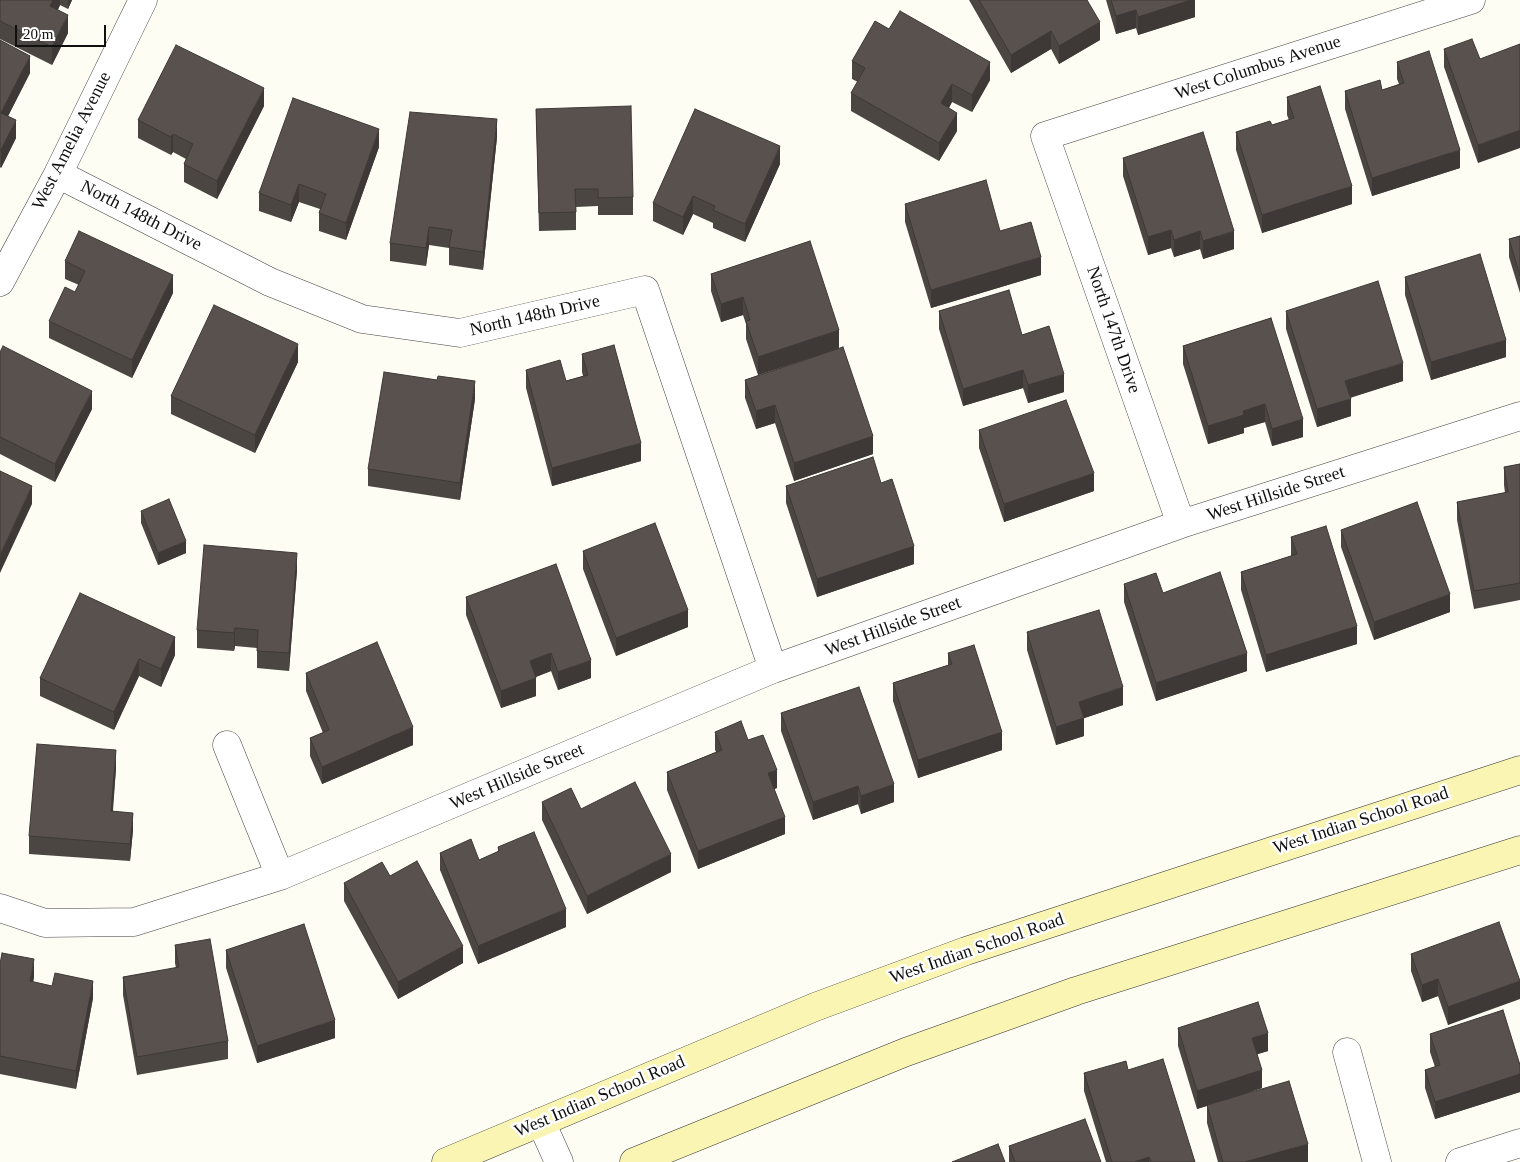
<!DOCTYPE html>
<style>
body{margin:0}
#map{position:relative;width:1520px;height:1162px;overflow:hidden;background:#fefdf3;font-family:"Times New Roman",serif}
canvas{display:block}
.scale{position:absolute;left:15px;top:25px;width:91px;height:22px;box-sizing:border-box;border:2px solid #101010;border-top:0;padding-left:6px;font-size:15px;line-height:18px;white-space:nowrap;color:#101010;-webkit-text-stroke:4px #fff;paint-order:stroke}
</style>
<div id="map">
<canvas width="1520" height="1162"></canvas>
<div class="scale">20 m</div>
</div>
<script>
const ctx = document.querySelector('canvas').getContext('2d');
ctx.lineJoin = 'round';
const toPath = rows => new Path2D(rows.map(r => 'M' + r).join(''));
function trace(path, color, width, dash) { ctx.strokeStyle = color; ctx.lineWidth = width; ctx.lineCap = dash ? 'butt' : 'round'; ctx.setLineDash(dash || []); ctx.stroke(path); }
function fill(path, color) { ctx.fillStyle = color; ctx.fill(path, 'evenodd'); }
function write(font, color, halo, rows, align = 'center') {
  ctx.font = font + ' "Times New Roman",serif'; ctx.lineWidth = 5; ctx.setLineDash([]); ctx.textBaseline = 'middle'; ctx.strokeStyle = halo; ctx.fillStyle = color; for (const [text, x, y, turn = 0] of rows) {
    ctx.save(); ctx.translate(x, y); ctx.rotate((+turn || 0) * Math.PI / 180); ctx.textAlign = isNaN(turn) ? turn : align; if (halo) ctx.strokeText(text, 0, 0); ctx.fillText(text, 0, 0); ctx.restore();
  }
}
const street = toPath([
 [58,174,270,282,362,319,460,333,645,290,773,669],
 [0,282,58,174,143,0],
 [1181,524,1045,136,1471,0],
 [227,745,280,876],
 [0,908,45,923,134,922,280,876,773,669,1181,524,1520,416],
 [1347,1052,1377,1162],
 [541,1122,559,1162],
 [1460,1162,1520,1143]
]);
const secondary = toPath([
 [446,1162,815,1007,966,951,1520,770],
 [634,1162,906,1052,1076,991,1520,850]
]);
trace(street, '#434343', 29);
trace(secondary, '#323232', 29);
trace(street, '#fff', 28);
trace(secondary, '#faf5b3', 28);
fill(toPath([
 [0,0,72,0,68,9,60,5,58,10,68,33,52,65,0,39],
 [969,0,1087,0,1100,40,1059,64,1051,49,1011,73],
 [1106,0,1195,0,1195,17,1138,35,1136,28,1116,34],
 [889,29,990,80,972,112,952,102,949,108,957,131,939,161,851,111,851,93,858,82,852,79,852,61],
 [0,40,30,73,8,116,16,138,1,168,0,167],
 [1444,49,1480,59,1478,163,1444,67],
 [1397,62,1460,168,1372,196,1345,109,1345,91,1382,90,1399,84,1397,79],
 [1287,97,1352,204,1262,233,1236,150,1236,132,1272,125,1289,120,1287,115],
 [264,106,217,199,184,182,184,164,186,159,173,152,171,155,138,138,138,120],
 [536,109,633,197,633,215,598,215,598,206,576,207,576,230,539,231],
 [497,137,483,270,449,265,449,248,429,245,426,266,390,261,390,243],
 [379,147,346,240,319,231,319,213,320,209,299,202,291,222,259,211,259,193],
 [1123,158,1234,249,1203,259,1200,249,1174,257,1171,248,1148,255,1123,176],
 [780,164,745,242,713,228,713,223,693,214,683,235,653,221,653,203],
 [905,204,1000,231,1041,275,931,308,905,222],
 [1520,236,1520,293,1509,257,1509,239],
 [65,261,173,293,132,378,49,338,49,321,75,292,79,285,65,279],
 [711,274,839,348,873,454,794,481,775,423,756,429,745,398,745,380,813,357,758,375,746,339,746,324,743,315,721,322,711,291],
 [1405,277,1506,357,1431,380,1405,295],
 [939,311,1022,335,1064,392,1028,403,1023,388,963,406,939,329],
 [1286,311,1403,381,1350,398,1351,416,1317,427,1286,329],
 [1271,318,1303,437,1272,446,1265,422,1244,428,1244,433,1208,444,1183,364,1183,346],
 [0,352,92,409,55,482,0,454],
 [582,354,641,461,552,486,526,388,526,370,566,381,583,376,582,372],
 [298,362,255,453,171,414,171,396],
 [475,399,460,500,368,486,368,469],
 [979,430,1094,491,1004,522,979,448],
 [1520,464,1520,600,1474,609,1457,520,1457,502,1505,493,1504,485,1504,467],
 [881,483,914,564,817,597,786,503,786,486],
 [141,511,186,553,158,565,141,523],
 [1341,530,1450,612,1374,640,1341,547],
 [1291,537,1357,644,1266,672,1241,590,1241,572,1291,556],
 [583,551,688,627,616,656,583,569],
 [297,570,289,671,257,668,257,648,235,646,234,651,197,648,197,630],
 [1124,584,1163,593,1247,671,1156,701,1124,602],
 [466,597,591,678,558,690,551,671,536,677,536,696,501,708,466,615],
 [1027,632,1123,705,1084,718,1084,736,1056,745,1027,650],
 [175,637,175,655,161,687,139,676,114,730,40,696,40,678],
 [948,653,1002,750,918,778,893,701,893,683,948,665],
 [306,673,413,745,322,784,310,756,310,738,323,733,306,691],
 [781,713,894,802,861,814,858,804,813,820,781,731],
 [715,732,748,740,777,788,774,789,785,834,698,869,667,790,667,772,716,752,715,750],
 [116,768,113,811,133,830,130,861,29,854,29,836],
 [542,802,581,809,671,872,587,914,542,820],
 [498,847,566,927,478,964,440,870,440,853,479,860,498,852],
 [390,876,463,963,398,999,344,901,344,883],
 [175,945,228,1041,228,1059,137,1075,123,995,123,977,176,968,175,963],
 [226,950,335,1038,257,1063,226,968],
 [1411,954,1520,980,1448,1025,1438,996,1422,1002,1411,971],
 [0,964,34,977,33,982,93,998,76,1089,0,1074],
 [1178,1028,1268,1051,1257,1054,1262,1088,1233,1098,1308,1162,1218,1162,1207,1123,1207,1106,1197,1109,1178,1046],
 [1430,1034,1520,1065,1520,1092,1435,1119,1425,1088,1425,1070,1435,1067,1430,1052],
 [1128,1070,1195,1162,1106,1162,1084,1091,1084,1073],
 [1009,1146,1101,1162,1009,1162]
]), '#4c4642');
fill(toPath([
 [53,0,60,0,60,5,50,24,50,6],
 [68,0,72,0,68,9],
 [1191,0,1195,0,1195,17,1138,35,1138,17],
 [1136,10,1136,28,1116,34,1116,16],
 [68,15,68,33,52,65,52,47],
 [1100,22,1100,40,1059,64,1059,46],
 [1051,31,1051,49,1011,73,1011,55],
 [30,56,30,73,1,130,1,113],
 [990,62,990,80,972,112,972,95],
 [952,84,952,102,941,121,941,103],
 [264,88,264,106,217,199,217,181],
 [957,113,957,131,939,161,939,143],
 [497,119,497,137,483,270,483,252],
 [16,120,16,138,1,168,1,150],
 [379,129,379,147,346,240,346,223],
 [1520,130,1520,148,1478,163,1478,145],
 [173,134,173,152,171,155,171,137],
 [780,146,780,164,745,242,745,224],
 [1460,150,1460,168,1372,196,1372,178],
 [299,184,299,202,291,222,291,205],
 [1352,186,1352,204,1262,233,1262,215],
 [693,196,693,214,683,235,683,217],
 [429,227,429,245,426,266,426,248],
 [1171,230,1171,248,1148,255,1148,237],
 [1200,231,1200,249,1174,257,1174,240],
 [1234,231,1234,249,1203,259,1203,241],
 [1041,257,1041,275,931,308,931,290],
 [173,275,173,293,132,378,132,360],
 [743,297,743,315,721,322,721,304],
 [839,330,839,348,758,375,758,357],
 [1506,340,1506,357,1431,380,1431,362],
 [298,344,298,362,255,453,255,435],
 [1403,363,1403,381,1345,399,1345,381],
 [1023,370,1023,388,963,406,963,389],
 [1064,374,1064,392,1028,403,1028,385],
 [475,381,475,399,460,500,460,483],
 [92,391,92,409,55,482,55,464],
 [1351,399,1351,416,1317,427,1317,409],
 [1265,404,1265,422,1244,428,1244,433,1208,444,1208,426,1243,411],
 [775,405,775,423,756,429,756,411],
 [1303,419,1303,437,1272,446,1272,429],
 [873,436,873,454,794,481,794,463],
 [641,443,641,461,552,486,552,468],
 [1094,473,1094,491,1004,522,1004,504],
 [32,486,32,504,0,573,0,555],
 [186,541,186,553,158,565,158,553],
 [914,546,914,564,817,597,817,579],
 [297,553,297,570,289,671,289,653],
 [1450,594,1450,612,1374,640,1374,622],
 [688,610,688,627,616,656,616,638],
 [1357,626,1357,644,1266,672,1266,655],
 [235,628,235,646,234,651,234,633],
 [175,637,175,655,161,687,161,669],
 [551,653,551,671,530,679,530,661],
 [1247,653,1247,671,1156,701,1156,683],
 [139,659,139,676,114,730,114,712],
 [591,660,591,678,558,690,558,672],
 [536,678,536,696,501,708,501,691],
 [1123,687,1123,705,1079,720,1079,702],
 [1084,718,1084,736,1056,745,1056,727],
 [413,727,413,745,322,784,322,767],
 [1002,732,1002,750,918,778,918,760],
 [116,750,116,768,111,828,111,811],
 [777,770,777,788,768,791,768,773],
 [894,784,894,802,861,814,861,796],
 [858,786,858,804,813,820,813,802],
 [133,813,133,830,130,861,130,844],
 [785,817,785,834,698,869,698,851],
 [671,854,671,872,587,914,587,896],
 [566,909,566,927,478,964,478,946],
 [463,946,463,963,398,999,398,982],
 [34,959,34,977,30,999,30,981],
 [1438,979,1438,996,1422,1002,1422,985],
 [93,981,93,998,76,1089,76,1071],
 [1520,981,1520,999,1448,1025,1448,1007],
 [335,1020,335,1038,257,1063,257,1046],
 [1268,1033,1268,1051,1252,1056,1252,1038],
 [1262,1070,1262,1088,1197,1109,1197,1091],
 [1520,1074,1520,1092,1435,1119,1435,1102],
 [1308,1144,1308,1162,1245,1162],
 [1149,1157,1149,1162,1134,1162]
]), '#3e3936');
const building = toPath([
 [0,0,53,0,50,6,68,15,52,47,0,21,0,0],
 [979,0,1087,0,1100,22,1059,46,1051,31,1011,55,979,0],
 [1111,0,1191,0,1138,17,1136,10,1116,16,1111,0],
 [900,11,990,62,972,95,952,84,941,103,957,113,939,143,851,93,865,68,852,61,875,21,889,29,900,11],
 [1472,39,1480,59,1520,44,1520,130,1478,145,1444,49,1472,39],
 [0,40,30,56,1,113,16,120,1,150,0,150,0,40],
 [176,45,264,88,217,181,184,164,193,144,173,134,171,137,138,120,176,45],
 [1429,51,1460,150,1372,178,1345,91,1380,80,1382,90,1404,83,1397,62,1429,51],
 [1320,86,1352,186,1262,215,1236,132,1270,121,1272,125,1294,118,1287,97,1320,86],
 [293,98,379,129,346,223,319,213,326,194,299,184,291,205,259,193,293,98],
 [631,106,633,197,598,198,598,189,575,189,576,212,539,213,536,109,631,106],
 [695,109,780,146,745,224,713,210,715,206,693,196,683,217,653,203,695,109],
 [410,112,497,119,483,252,449,247,452,230,429,227,426,248,390,243,410,112],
 [1203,132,1234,231,1203,241,1200,231,1174,240,1171,230,1148,237,1123,158,1203,132],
 [986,180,1000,231,1031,222,1041,257,931,290,905,204,986,180],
 [79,231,173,275,132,360,49,321,65,287,75,292,85,271,65,261,79,231],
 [1520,236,1520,276,1509,239,1520,236],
 [810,241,839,330,758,357,746,321,750,320,743,297,721,304,711,274,810,241],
 [1480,254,1506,340,1431,362,1405,277,1480,254],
 [1378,281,1403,363,1345,381,1351,399,1317,409,1286,311,1378,281],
 [1009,290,1022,335,1049,326,1064,374,1028,385,1023,370,963,389,939,311,1009,290],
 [214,305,298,344,255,435,171,396,214,305],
 [1271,318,1303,419,1272,429,1265,404,1243,411,1244,415,1208,426,1183,346,1271,318],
 [614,345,641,443,552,468,526,370,560,360,566,381,588,375,582,354,614,345],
 [3,346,92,391,55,464,0,437,0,352,3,346],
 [843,347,873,436,794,463,775,405,756,411,745,380,843,347],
 [384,372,437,380,438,376,475,381,460,483,368,469,384,372],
 [1066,400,1094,473,1004,504,979,430,1066,400],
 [873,457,881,483,892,479,914,546,817,579,786,486,873,457],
 [1520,464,1520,583,1474,591,1457,502,1508,492,1504,467,1520,464],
 [0,471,32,486,0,555,0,471],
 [169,499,186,541,158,553,141,511,169,499],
 [1417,502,1450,594,1374,622,1341,530,1417,502],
 [655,523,688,610,616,638,583,551,655,523],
 [1326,526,1357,626,1266,655,1241,572,1297,554,1291,537,1326,526],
 [204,545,297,553,289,653,257,651,258,630,235,628,234,633,197,630,204,545],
 [556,564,591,660,558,672,551,653,530,661,536,678,501,691,466,597,556,564],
 [1220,572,1247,653,1156,683,1124,584,1156,573,1163,593,1220,572],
 [80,593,175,637,161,669,139,659,114,712,40,678,80,593],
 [1099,610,1123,687,1079,702,1084,718,1056,727,1027,632,1099,610],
 [377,642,413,727,322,767,310,738,329,730,306,673,377,642],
 [974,645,1002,732,918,760,893,683,952,664,948,653,974,645],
 [859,687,894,784,861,796,858,786,813,802,781,713,859,687],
 [741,721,748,740,763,735,777,770,768,773,785,817,698,851,667,772,722,750,715,732,741,721],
 [37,744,116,750,111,811,133,813,130,844,29,836,37,744],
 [635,782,671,854,587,896,542,802,571,788,581,809,635,782],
 [534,832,566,909,478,946,440,853,471,839,479,860,499,851,498,847,534,832],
 [417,861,463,946,398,982,344,883,382,862,390,876,417,861],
 [1499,922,1520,981,1448,1007,1438,979,1422,985,1411,954,1499,922],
 [304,924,335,1020,257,1046,226,950,304,924],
 [210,939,228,1041,137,1057,123,977,179,967,175,945,210,939],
 [2,953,34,959,30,981,52,986,55,973,93,981,76,1071,0,1056,0,964,2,953],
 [1258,1002,1268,1033,1252,1038,1262,1070,1197,1091,1178,1028,1258,1002],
 [1503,1010,1520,1065,1520,1074,1435,1102,1425,1070,1440,1065,1430,1034,1503,1010],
 [1163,1059,1195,1162,1151,1162,1149,1157,1134,1162,1112,1162,1084,1073,1126,1061,1128,1070,1163,1059],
 [1289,1081,1308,1144,1245,1162,1223,1162,1207,1105,1289,1081],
 [1085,1119,1101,1162,1015,1162,1009,1146,1085,1119],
 [998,1144,1005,1162,952,1162,998,1144]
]);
fill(building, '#58514d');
trace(building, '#3e3936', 1);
write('18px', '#101010', '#fff', [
 ["West Columbus Avenue",1258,68,-18],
 ["West Amelia Avenue",72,141,-63],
 ["North 148th Drive",141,216,27],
 ["North 148th Drive",535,316,-13],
 ["North 147th Drive",1113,330,71],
 ["West Hillside Street",1276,494,-18],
 ["West Hillside Street",893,627,-20],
 ["West Hillside Street",517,777,-23],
 ["West Indian School Road",1361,821,-18],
 ["West Indian School Road",977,949,-19],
 ["West Indian School Road",600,1097,-23]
]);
</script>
